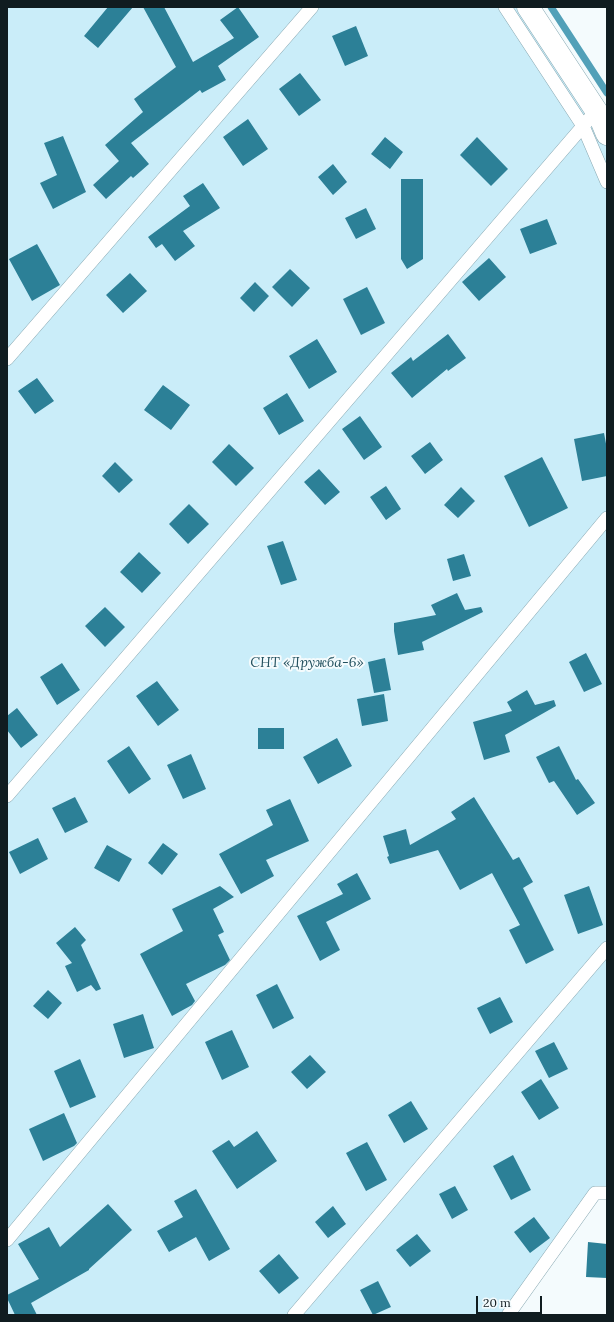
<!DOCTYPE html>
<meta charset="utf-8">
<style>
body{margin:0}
#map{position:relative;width:614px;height:1322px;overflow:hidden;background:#f4fbfd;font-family:Lora,serif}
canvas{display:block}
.frame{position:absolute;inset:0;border:8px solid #101c20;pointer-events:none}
.scale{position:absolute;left:476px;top:1296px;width:66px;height:18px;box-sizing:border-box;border:2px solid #101c20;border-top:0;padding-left:5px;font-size:12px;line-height:14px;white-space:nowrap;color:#101c20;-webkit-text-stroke:3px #f4fbfd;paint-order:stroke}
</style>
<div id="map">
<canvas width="614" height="1322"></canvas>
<div class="frame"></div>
<div class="scale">20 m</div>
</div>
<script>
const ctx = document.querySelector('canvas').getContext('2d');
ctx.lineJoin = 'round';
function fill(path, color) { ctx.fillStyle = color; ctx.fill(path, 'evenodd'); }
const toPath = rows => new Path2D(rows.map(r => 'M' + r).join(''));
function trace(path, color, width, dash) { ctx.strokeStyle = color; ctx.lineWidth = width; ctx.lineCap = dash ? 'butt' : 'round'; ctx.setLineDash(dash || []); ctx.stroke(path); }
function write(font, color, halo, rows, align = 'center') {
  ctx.font = font + ' Lora,serif'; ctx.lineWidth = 4; ctx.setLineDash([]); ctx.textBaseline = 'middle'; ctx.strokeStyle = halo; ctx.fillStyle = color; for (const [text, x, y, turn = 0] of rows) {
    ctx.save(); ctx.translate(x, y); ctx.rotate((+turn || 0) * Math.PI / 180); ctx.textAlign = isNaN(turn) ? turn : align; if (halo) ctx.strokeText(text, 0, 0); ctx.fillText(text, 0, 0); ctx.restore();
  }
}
fill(toPath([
 [7,7,528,7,607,127,607,1193,595,1193,508,1315,7,1315]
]), '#caedf9');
trace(toPath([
 [551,7,607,93]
]), '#52a0b8', 7);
fill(toPath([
 [108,7,133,7,98,48,84,36],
 [143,7,164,7,193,62,234,38,220,20,238,7,259,37,218,66,226,80,202,93,200,90,131,143,149,164,133,178,131,176,106,199,93,185,119,161,105,145,143,112,134,99,176,67],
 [356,26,368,56,345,66,332,36],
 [300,73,321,100,299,116,279,89],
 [248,119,268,149,243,166,223,137],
 [63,136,86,192,53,209,40,183,57,175,44,143],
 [385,137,403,152,390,169,371,154],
 [477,137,508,169,491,186,460,155],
 [333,164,347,182,333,195,318,177],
 [401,179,423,179,423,259,407,269,401,259],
 [203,183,220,208,183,231,195,246,175,261,162,244,156,248,148,237,190,206,183,196],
 [366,208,376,229,356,239,345,218],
 [547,219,557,244,530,254,520,229],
 [37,244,60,285,32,301,9,259],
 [489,258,506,277,479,301,462,282],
 [290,269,310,288,292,307,272,287],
 [130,273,147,291,123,313,106,295],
 [255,282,269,296,254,312,240,298],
 [367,287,385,323,361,335,343,299],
 [448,334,466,358,448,371,447,369,412,398,391,373,411,357,413,361],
 [317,339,337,372,309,389,289,356],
 [37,378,54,401,35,414,18,391],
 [163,385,190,405,171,430,144,410],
 [287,393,304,421,279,435,263,408],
 [360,416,382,447,364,460,342,429],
 [604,433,607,449,607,476,582,481,574,439],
 [430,442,443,460,425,474,411,456],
 [229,444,254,468,236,486,212,462],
 [542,457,568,508,529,527,504,476],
 [115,462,133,480,119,493,102,476],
 [319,469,340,492,325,505,304,482],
 [386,486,401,509,386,520,370,497],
 [461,487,475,501,458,518,444,505],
 [189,504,209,524,188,544,169,524],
 [283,541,297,580,281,585,267,546],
 [139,552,161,573,142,593,120,572],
 [464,554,471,576,453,581,447,559],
 [457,593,465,610,481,607,483,612,422,642,424,650,398,655,394,631,394,623,436,615,431,605],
 [105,607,125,627,105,647,85,626],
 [586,653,602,684,584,692,569,662],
 [385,658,391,690,374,693,368,662],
 [62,663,80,690,57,705,40,677],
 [157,681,179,710,158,726,136,696],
 [527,690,535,705,554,700,556,706,505,735,510,752,484,760,473,722,512,711,507,702],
 [384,694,388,721,362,726,357,699],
 [17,708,38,735,21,748,7,730,7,716],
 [258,728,284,728,284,749,258,749],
 [337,738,352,766,318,784,303,757],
 [129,746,151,779,129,794,107,761],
 [559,746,576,780,578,779,595,803,577,815,554,781,549,783,536,757],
 [191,754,206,789,183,799,167,765],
 [75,797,88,822,65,833,52,808],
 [474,797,513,860,519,857,533,882,523,888,554,950,526,964,509,930,520,925,492,873,460,890,438,850,390,864,387,857,389,856,383,836,406,829,410,845,456,819,451,812],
 [290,799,309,841,266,860,274,876,241,894,219,854,273,825,266,810],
 [38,838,48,859,20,874,9,852],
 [163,843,178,854,162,875,148,863],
 [107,845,132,859,119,882,94,868],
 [357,873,371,899,326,922,340,950,320,961,297,916,343,894,337,884],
 [220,886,234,897,213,909,224,932,218,935,230,960,225,965,186,984,195,1001,192,1005,172,1016,140,954,183,931,172,909],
 [589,886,603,925,578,934,564,895],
 [75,927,86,940,81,945,101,989,96,991,91,985,77,992,65,966,72,963,56,943],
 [277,984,294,1018,273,1029,256,995],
 [48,990,62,1003,48,1019,33,1006],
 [500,997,513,1022,490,1034,477,1008],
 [143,1014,154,1048,124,1058,113,1024],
 [232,1030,249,1067,222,1080,205,1042],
 [554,1042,568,1069,549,1078,535,1051],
 [310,1055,326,1072,307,1089,291,1072],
 [80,1059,96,1097,70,1108,54,1071],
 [541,1079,559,1108,539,1120,521,1092],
 [411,1101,428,1129,404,1143,388,1115],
 [64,1113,77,1143,74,1146,43,1161,29,1129],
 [257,1131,277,1161,237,1189,212,1151,229,1140,234,1147],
 [367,1142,387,1180,366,1191,346,1153],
 [513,1155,531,1190,511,1200,493,1166],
 [455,1186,468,1210,452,1219,439,1194],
 [196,1189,230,1249,209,1261,196,1237,169,1252,157,1231,183,1217,174,1201],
 [108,1204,132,1230,89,1269,89,1270,31,1303,37,1315,15,1315,7,1298,7,1295,39,1279,18,1244,49,1227,60,1247],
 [333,1206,346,1224,328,1238,315,1222],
 [534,1217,550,1238,530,1253,514,1232],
 [417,1234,431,1251,410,1267,396,1250],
 [588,1242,607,1244,607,1278,586,1277],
 [279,1254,299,1278,279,1294,259,1271],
 [378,1281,391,1307,373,1315,360,1290]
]), '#2c8097');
const service = toPath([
 [505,7,583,126,607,182],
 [7,359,312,7],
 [7,796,596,111],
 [7,1240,607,518],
 [294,1315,607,948],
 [508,1315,595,1193,607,1193]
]);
const minor = toPath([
 [528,7,599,115,607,134]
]);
trace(service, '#88a8b2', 14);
trace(minor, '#88a8b2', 23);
trace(service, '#fff', 13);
trace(minor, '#fff', 22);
write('italic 14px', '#23515f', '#f4fbfd', [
 ["СНТ «Дружба-6»",307,663]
]);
</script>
